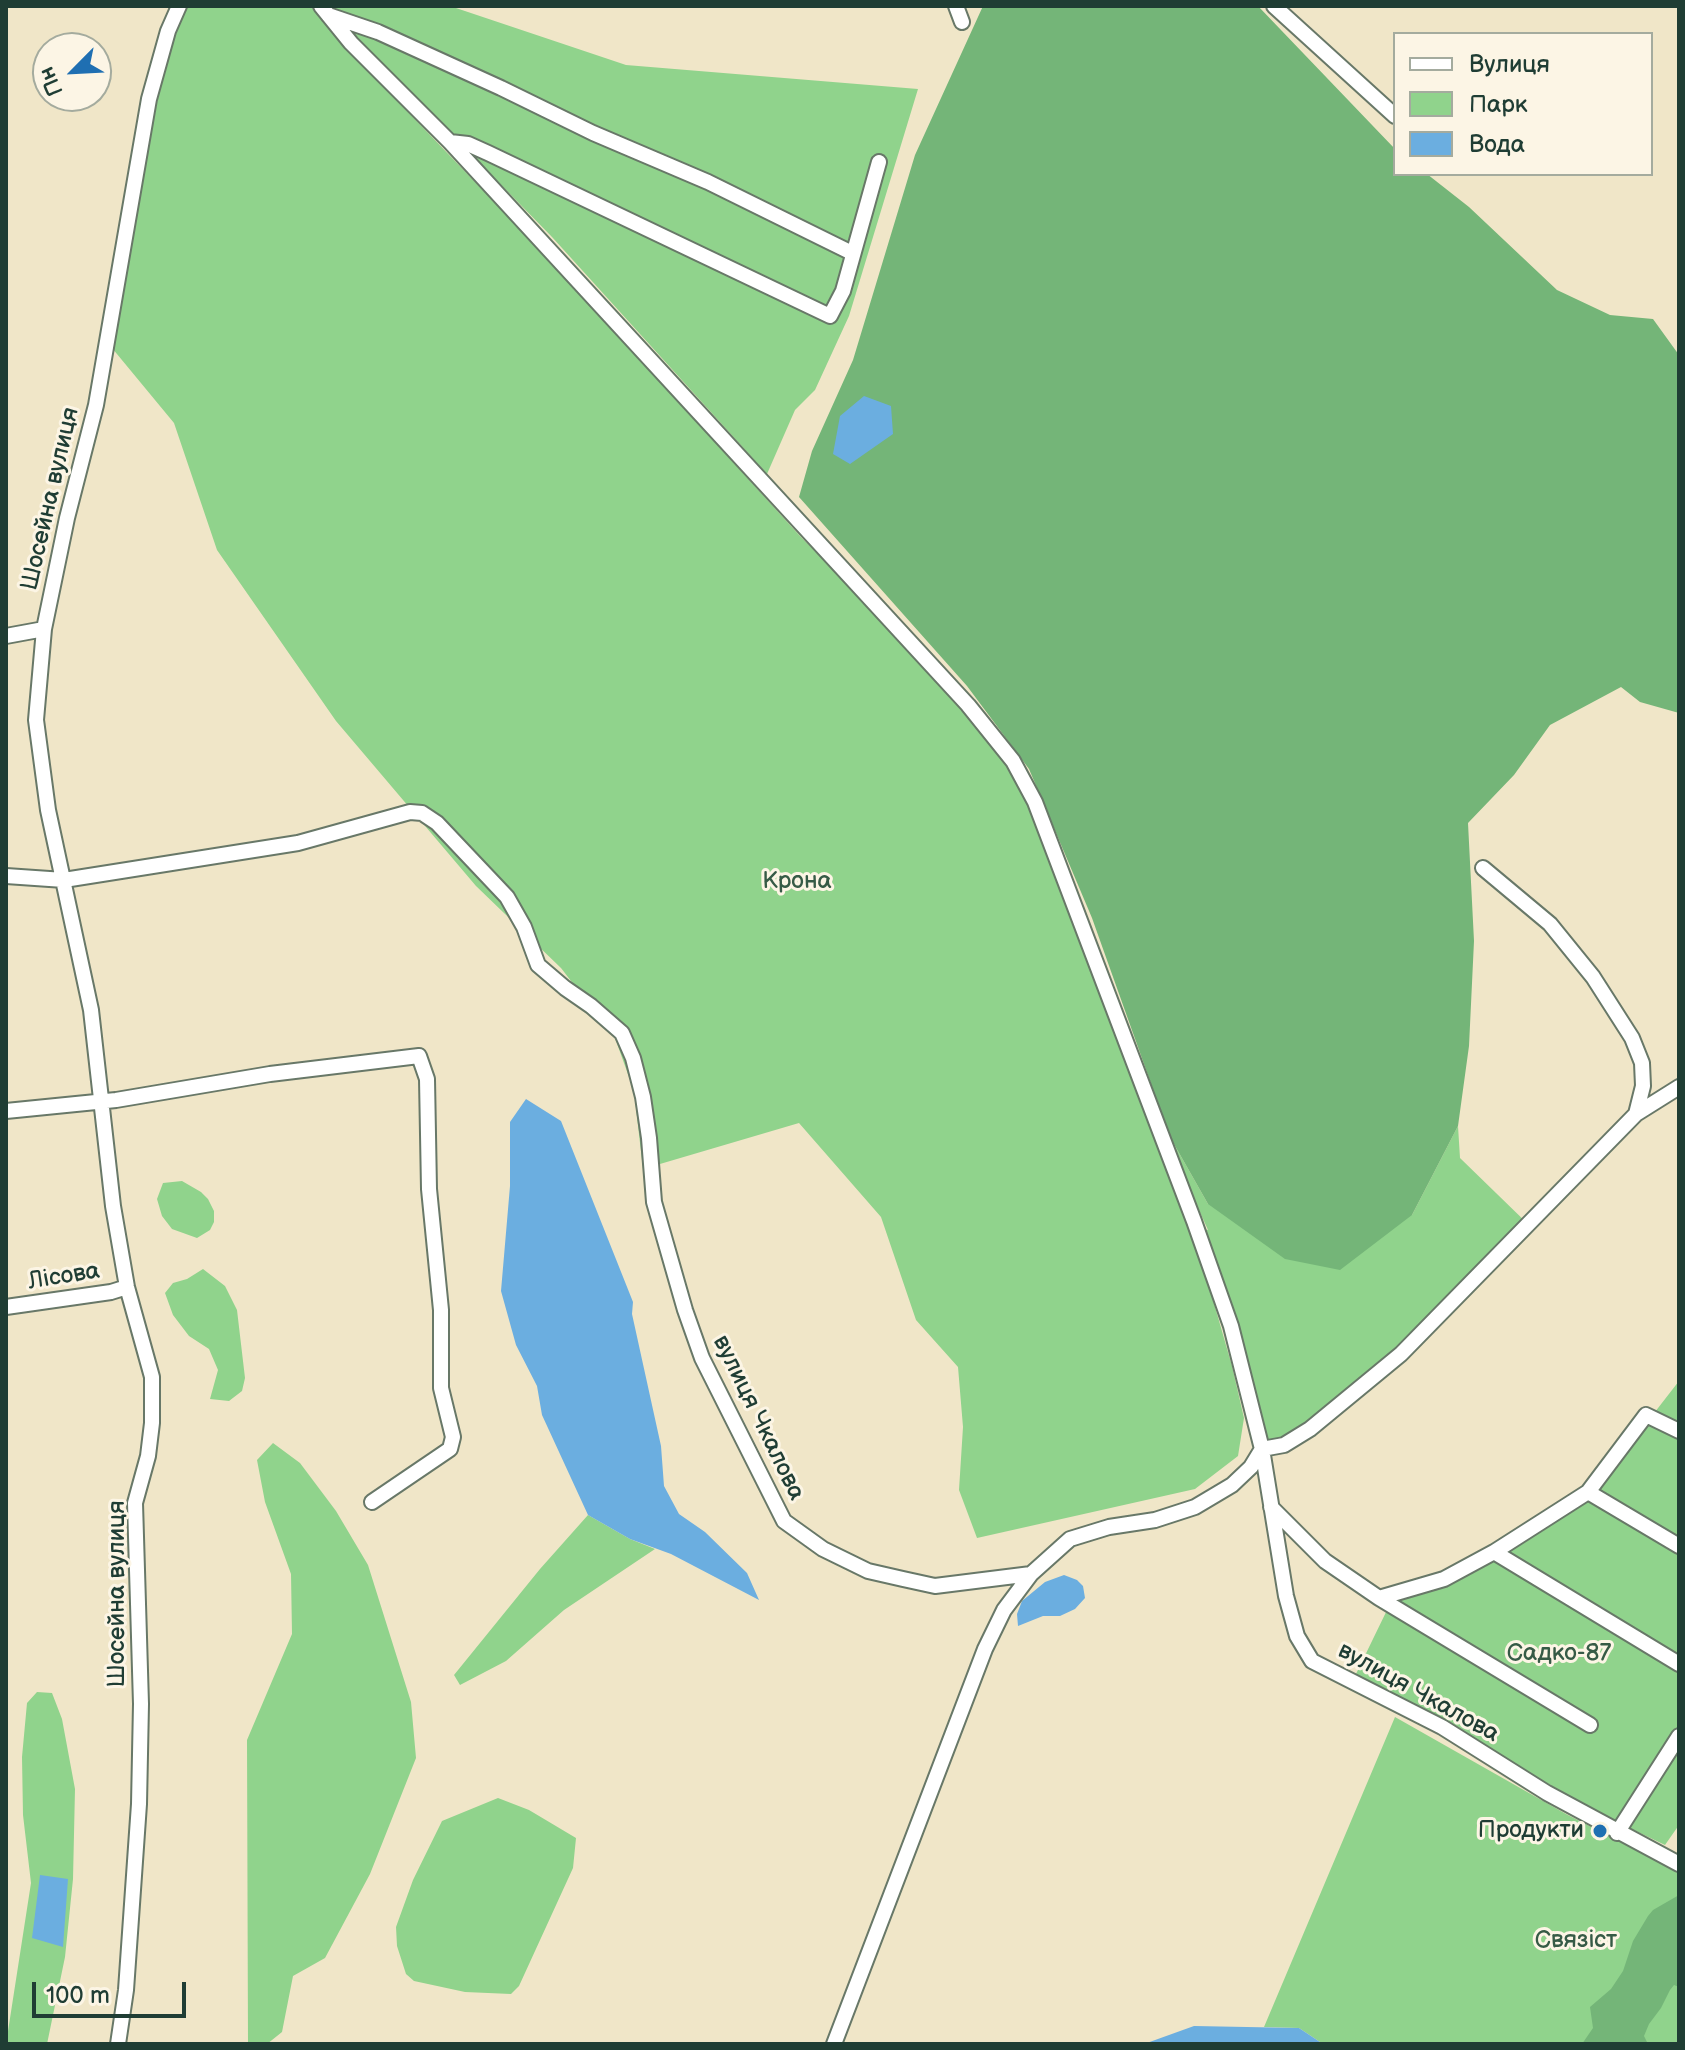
<!DOCTYPE html>
<meta charset="utf-8">
<style>
body{margin:0}
#map{position:relative;width:1685px;height:2050px;overflow:hidden;background:#f0e6c8;font-family:"Balsamiq Sans",sans-serif}
canvas{display:block}
.frame{position:absolute;inset:0;border:8px solid #1f3d34;pointer-events:none}
.legend{position:absolute;left:1393px;top:32px;width:260px;height:144px;box-sizing:border-box;background:#fcf5e5;border:2px solid #a4ab9e;margin:0;padding:10px 14px;list-style:none;font-size:24px;color:#1f3d34}
.legend li{display:flex;align-items:center;gap:16px;height:40px}
.legend b{width:40px;border:2px solid #a4ab9e}
.north{position:absolute;left:32px;top:32px;width:80px;height:80px;box-sizing:border-box;background:#fcf5e5;border:2px solid #a4ab9e;border-radius:50%;rotate:246deg;font-size:22px;font-weight:700;line-height:32px;text-align:center;color:#1f3d34}
.north::after{content:'';display:block;margin:auto;width:28px;height:36px;background:#1f6fb2;clip-path:polygon(50% 0,100% 100%,50% 72%,0 100%)}
.scale{position:absolute;left:32px;top:1982px;width:154px;height:36px;box-sizing:border-box;border:4px solid #1f3d34;border-top:0;padding-left:10px;font-size:24px;line-height:28px;white-space:nowrap;color:#1f3d34;-webkit-text-stroke:6px #fcf5e5;paint-order:stroke}
</style>
<div id="map">
<canvas width="1685" height="2050"></canvas>
<div class="frame"></div>
<ul class="legend">
<li><b style="height:10px;background:#fff"></b>Вулиця</li>
<li><b style="height:22px;background:#90d38c"></b>Парк</li>
<li><b style="height:22px;background:#6baee0"></b>Вода</li>
</ul>
<div class="north">Пн</div>
<div class="scale">100 m</div>
</div>
<script>
const ctx = document.querySelector('canvas').getContext('2d');
ctx.lineJoin = 'round';
function fill(path, color) { ctx.fillStyle = color; ctx.fill(path, 'evenodd'); }
const toPath = rows => new Path2D(rows.map(r => 'M' + r).join(''));
function trace(path, color, width, dash) { ctx.strokeStyle = color; ctx.lineWidth = width; ctx.lineCap = dash ? 'butt' : 'round'; ctx.setLineDash(dash || []); ctx.stroke(path); }
function write(font, color, halo, rows, align = 'center') {
  ctx.font = font + ' "Balsamiq Sans",sans-serif'; ctx.lineWidth = 6; ctx.setLineDash([]); ctx.textBaseline = 'middle'; ctx.strokeStyle = halo; ctx.fillStyle = color; for (const [text, x, y, turn = 0] of rows) {
    ctx.save(); ctx.translate(x, y); ctx.rotate((+turn || 0) * Math.PI / 180); ctx.textAlign = isNaN(turn) ? turn : align; if (halo) ctx.strokeText(text, 0, 0); ctx.fillText(text, 0, 0); ctx.restore();
  }
}
fill(toPath([
 [187,6,311,6,338,39,547,257,800,536,887,625,1000,753,1024,790,1038,827,1207,1279,1232,1366,1244,1418,1238,1456,1195,1489,977,1538,959,1490,963,1427,958,1367,916,1320,881,1217,799,1123,643,1169,634,1091,615,1038,561,968,476,886,336,721,217,550,174,423,112,348,157,102,172,40],
 [326,6,450,6,626,65,918,89,849,316,815,390,795,410,767,474,552,237],
 [1458,1126,1460,1158,1532,1228,1389,1373,1291,1449,1265,1444,1200,1228,1208,1230,1165,1135,1170,1137,1208,1204,1412,1215],
 [182,1181,201,1192,208,1199,214,1211,214,1222,210,1230,197,1238,172,1229,162,1216,157,1199,163,1183],
 [203,1269,225,1286,237,1310,245,1378,242,1391,229,1401,210,1399,218,1370,209,1349,189,1336,173,1315,165,1293,173,1283,187,1279],
 [1679,1381,1679,1825,1665,1845,1615,1821,1355,1676,1389,1606,1484,1562,1589,1497],
 [273,1443,300,1463,336,1511,368,1565,411,1702,416,1758,370,1874,325,1958,293,1976,282,2032,267,2044,248,2044,247,1740,292,1634,291,1574,265,1502,257,1460],
 [588,1515,630,1539,655,1549,564,1610,506,1661,460,1685,454,1675,540,1569],
 [37,1692,52,1693,62,1719,75,1789,73,1879,65,1957,47,2044,6,2044,31,1883,23,1815,22,1757,27,1703],
 [1395,1717,1566,1814,1679,1872,1679,2044,1323,2044,1299,2028,1264,2027],
 [498,1798,529,1810,576,1838,573,1868,519,1986,511,1994,465,1992,414,1981,406,1974,397,1946,396,1927,413,1880,442,1821]
]), '#90d38c');
fill(toPath([
 [983,6,1258,6,1395,149,1395,174,1427,174,1469,207,1557,290,1610,315,1653,319,1679,355,1679,713,1640,702,1621,687,1550,725,1514,775,1468,823,1474,941,1469,1046,1458,1126,1412,1215,1340,1270,1285,1259,1208,1204,1170,1137,1092,918,1029,769,967,686,799,497,812,451,853,360,915,155],
 [1679,1895,1679,1987,1674,1985,1670,1990,1661,2008,1649,2024,1644,2036,1648,2044,1582,2044,1593,2028,1590,2007,1611,1989,1623,1971,1633,1941,1648,1916,1653,1910]
]), '#74b578');
fill(toPath([
 [864,396,891,406,893,434,850,464,833,454,840,416],
 [526,1099,561,1121,633,1302,632,1314,661,1446,664,1486,679,1514,705,1532,747,1573,759,1600,671,1554,630,1539,588,1515,542,1415,537,1386,516,1345,501,1291,510,1186,510,1122],
 [1064,1575,1077,1580,1083,1586,1085,1598,1075,1609,1060,1616,1043,1616,1018,1626,1017,1614,1022,1601,1045,1582],
 [40,1875,68,1879,63,1947,32,1938],
 [1194,2026,1299,2028,1323,2044,1144,2044]
]), '#6baee0');
const minor = toPath([
 [321,6,351,43,450,142,968,705,1013,761,1035,802,1194,1221,1231,1326,1262,1449,1286,1596,1297,1636,1312,1661,1442,1727,1547,1793,1679,1864],
 [956,6,962,22],
 [1274,6,1395,116],
 [328,15,378,32,501,88,593,133,708,182,852,253],
 [450,142,468,144,488,153,830,316,843,291,879,162],
 [6,636,44,629],
 [1483,868,1550,924,1593,977,1632,1038,1642,1063,1643,1086,1636,1114],
 [6,876,64,880,298,843,410,812,422,813,437,823,507,897,524,927,538,965,565,988,591,1006,622,1033,633,1058,643,1097,649,1138,654,1202,685,1310,702,1358,784,1521,823,1549,868,1571,903,1579,935,1586,1031,1574],
 [6,1111,116,1100,270,1074,419,1056,427,1079,429,1189,441,1310,441,1388,453,1437,450,1449,372,1502],
 [6,1307,111,1292,127,1287],
 [1262,1449,1284,1445,1310,1429,1401,1354,1636,1114,1679,1087],
 [1588,1492,1646,1415,1679,1431],
 [1271,1507,1325,1561,1379,1598,1444,1579,1494,1552,1679,1664],
 [1494,1552,1588,1492,1679,1546],
 [1379,1598,1590,1725],
 [1617,1833,1679,1736],
 [118,2044,126,1990,139,1804,141,1704,135,1503,148,1456,152,1423,152,1377,127,1287,113,1206,91,1010,48,810,36,720,44,629,67,518,96,405,149,99,168,31,179,6],
 [834,2044,985,1649,1004,1610,1031,1574,1070,1539,1109,1527,1155,1520,1195,1507,1232,1485,1251,1467,1262,1449]
]);
trace(minor, '#687868', 18);
trace(minor, '#fff', 14);
for (const [x, y, r, color] of [
 [1600,1831,8,"#1f6fb2"]
]) { const dot = new Path2D(); dot.arc(x, y, r, 0, 2 * Math.PI); ctx.fillStyle = color; ctx.fill(dot); trace(dot, '#fcf5e5', 3); }
write('24px', '#1f3d34', '#fcf5e5', [
 ["Шосейна вулиця",51,499,-77],
 ["Лісова",64,1277,-9],
 ["вулиця Чкалова",758,1418,64],
 ["Шосейна вулиця",118,1594,-90],
 ["вулиця Чкалова",1418,1693,29]
]);
write('24px', '#365b46', '#fcf5e5', [
 ["Крона",797,882],
 ["Садко-87",1559,1654],
 ["Связіст",1576,1941]
]);
write('24px', '#1f3d34', '#fcf5e5', [
 ["Продукти",1584,1831]
], 'right');
</script>
